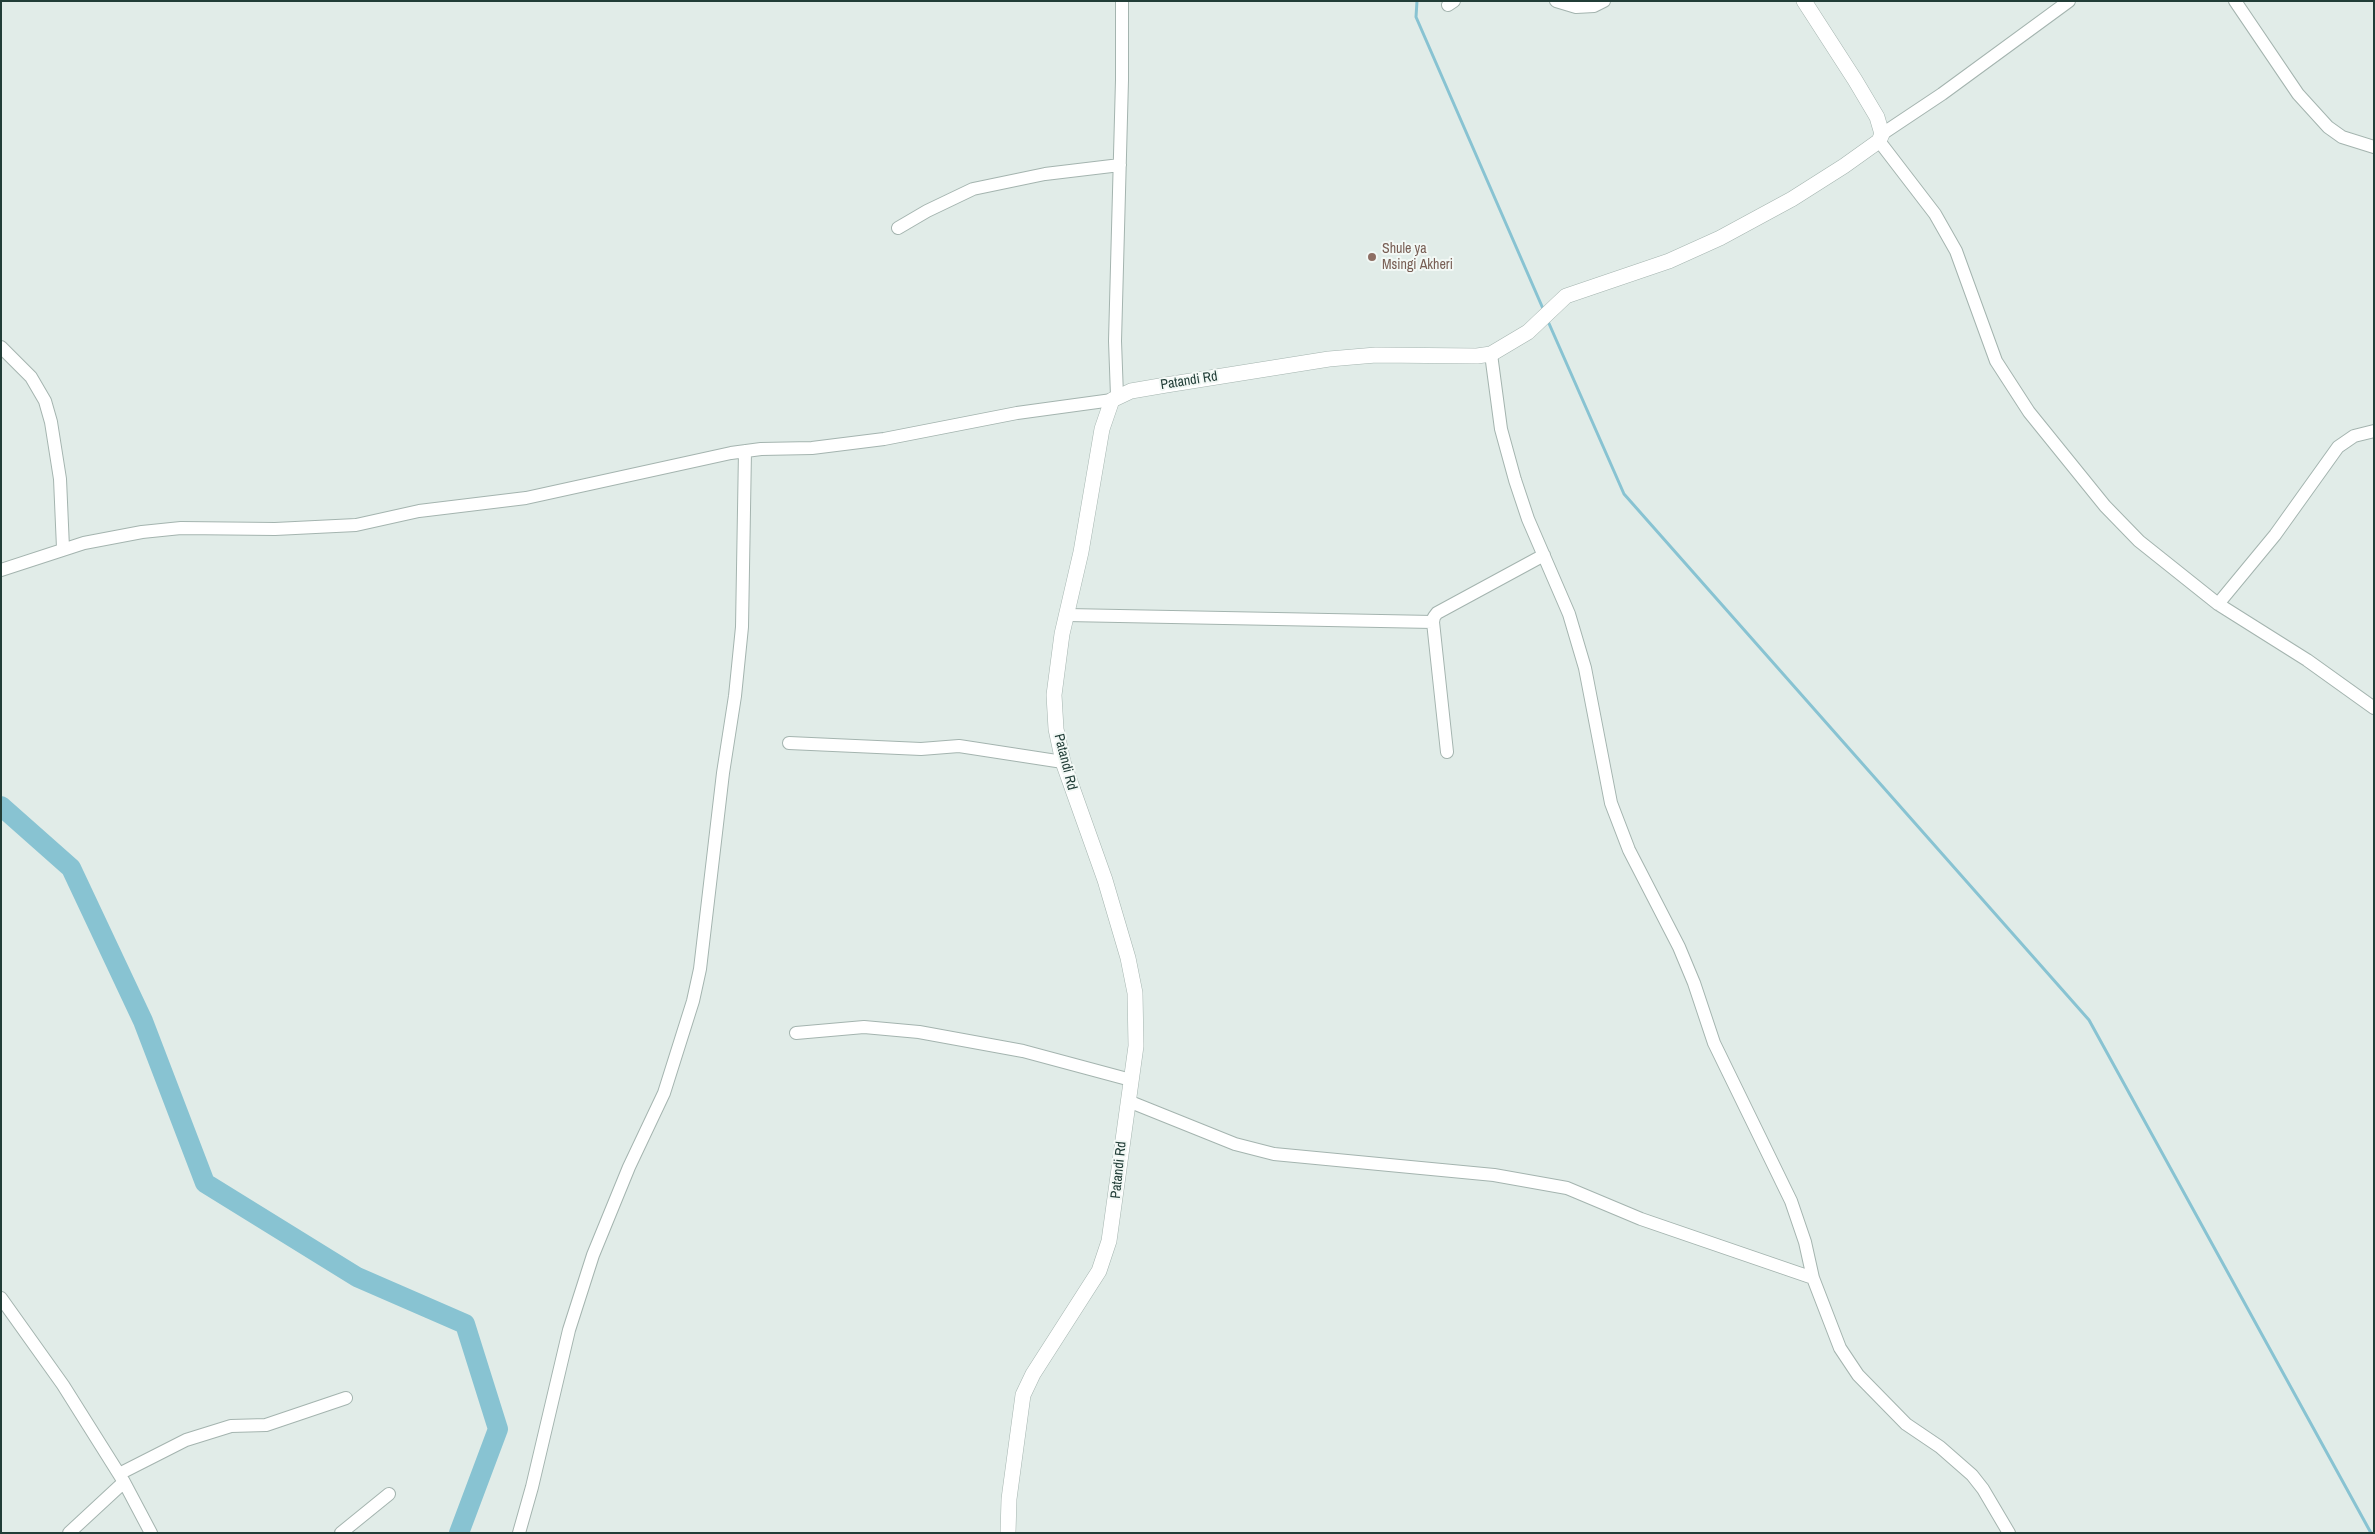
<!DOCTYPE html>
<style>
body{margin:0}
#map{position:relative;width:2375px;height:1534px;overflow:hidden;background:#e1ece8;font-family:"Archivo Narrow",sans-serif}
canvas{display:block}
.frame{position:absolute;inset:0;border:2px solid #213d37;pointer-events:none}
</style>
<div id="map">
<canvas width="2375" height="1534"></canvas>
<div class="frame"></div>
</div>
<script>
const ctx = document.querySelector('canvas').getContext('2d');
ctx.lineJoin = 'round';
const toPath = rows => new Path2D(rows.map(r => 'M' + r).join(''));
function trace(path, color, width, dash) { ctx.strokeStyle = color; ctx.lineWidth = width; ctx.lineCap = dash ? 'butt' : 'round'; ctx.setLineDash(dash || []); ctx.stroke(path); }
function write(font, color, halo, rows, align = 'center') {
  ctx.font = font + ' "Archivo Narrow",sans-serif'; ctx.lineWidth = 4; ctx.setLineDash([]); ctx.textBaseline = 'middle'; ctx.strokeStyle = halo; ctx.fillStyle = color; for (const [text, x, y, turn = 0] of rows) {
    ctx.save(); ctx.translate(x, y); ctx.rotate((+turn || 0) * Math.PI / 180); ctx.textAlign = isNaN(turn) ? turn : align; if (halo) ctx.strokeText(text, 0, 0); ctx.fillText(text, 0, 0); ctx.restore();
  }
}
trace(toPath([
 [1417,1,1416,17,1544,311],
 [1547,319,1624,494,2089,1020,2371,1533]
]), '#88c3d2', 3);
trace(toPath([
 [1,806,71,868,143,1021,205,1183,357,1277,465,1324,498,1429,459,1533]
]), '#88c3d2', 20);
const minor = toPath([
 [1556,1,1576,7,1594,6,1604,1],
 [2235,1,2298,94,2328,127,2342,137,2374,147],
 [1448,5,1454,1],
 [1882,134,1942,94,2069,1],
 [1879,141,1935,214,1956,251,1996,361,2029,412,2105,506,2139,541,2218,604,2307,660,2374,708],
 [898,228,927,211,973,189,1045,174,1120,165],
 [1,347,31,377,45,401,51,422,60,479,63,548],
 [1491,354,1501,429,1515,480,1528,519,1569,614,1585,668,1611,803,1629,850,1679,947,1694,983,1714,1043,1791,1201,1805,1242,1813,1278,1840,1348,1858,1375,1906,1424,1940,1447,1972,1475,1983,1489,2009,1533],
 [1117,396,1115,341,1122,80,1122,1],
 [1,570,84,543,142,532,181,528,275,529,356,525,419,511,526,498,731,453,761,449,812,448,884,439,1017,413,1112,400],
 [2218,604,2275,535,2338,447,2354,436,2374,431],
 [1067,615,1433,622],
 [789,743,921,749,959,746,1063,762],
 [1447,752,1433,622,1434,617,1437,613,1544,555],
 [796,1033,864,1027,919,1032,1023,1051,1131,1080],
 [1128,1101,1235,1144,1274,1154,1494,1175,1567,1188,1641,1219,1813,1278],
 [1,1298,63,1385,124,1482,151,1533],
 [119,1474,186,1440,231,1426,266,1425,346,1398],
 [69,1533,124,1482],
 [341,1533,389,1494],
 [519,1533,532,1487,569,1330,593,1255,629,1167,664,1093,693,1001,700,969,723,773,735,696,742,627,745,451]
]);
const tertiary = toPath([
 [1008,1533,1009,1499,1023,1395,1033,1374,1099,1271,1109,1241,1136,1046,1135,993,1128,958,1105,880,1063,762,1056,729,1054,695,1062,634,1081,552,1102,429,1112,400,1131,391,1166,385,1329,359,1376,355,1477,356,1491,354,1528,332,1566,296,1669,261,1720,238,1792,199,1844,166,1879,141,1882,134,1877,117,1855,80,1804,1]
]);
trace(minor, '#a4b4af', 14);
trace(tertiary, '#a4b4af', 16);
trace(minor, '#fff', 12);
trace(tertiary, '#fff', 15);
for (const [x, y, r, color] of [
 [1372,257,5,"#8d6e63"]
]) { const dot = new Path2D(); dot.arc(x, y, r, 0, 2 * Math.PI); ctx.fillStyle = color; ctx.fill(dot); trace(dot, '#f2f8f5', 2); }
write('14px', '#785e54', '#f2f8f5', [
 ["Shule ya",1382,249],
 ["Msingi Akheri",1382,265]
], 'left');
write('14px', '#213d37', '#f2f8f5', [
 ["Patandi Rd",1189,381,-9],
 ["Patandi Rd",1065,762,76],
 ["Patandi Rd",1119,1170,-84]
]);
</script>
